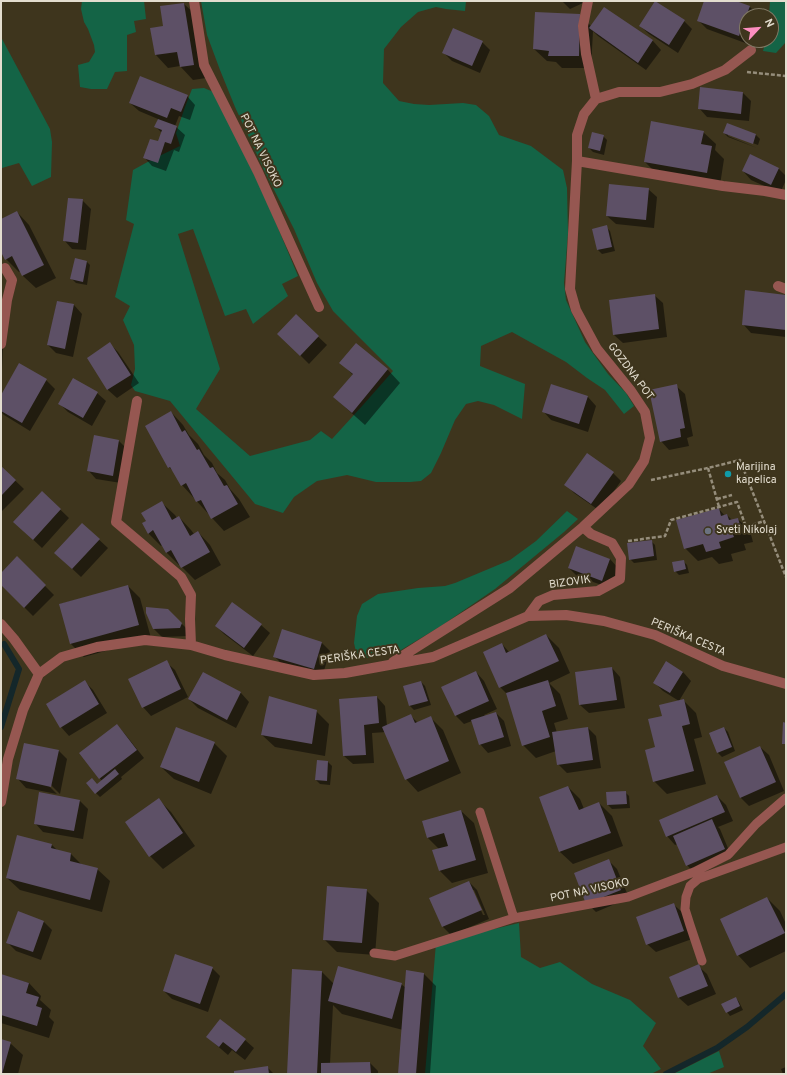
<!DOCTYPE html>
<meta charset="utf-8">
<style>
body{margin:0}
#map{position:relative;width:787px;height:1075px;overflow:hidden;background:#3e351d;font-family:Overpass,sans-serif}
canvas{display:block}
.frame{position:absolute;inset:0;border:2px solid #e3ddcf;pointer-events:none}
.north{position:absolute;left:739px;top:8px;width:40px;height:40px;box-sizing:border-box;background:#3e351d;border:1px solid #807864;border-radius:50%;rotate:64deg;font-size:11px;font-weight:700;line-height:16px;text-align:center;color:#e3ddcf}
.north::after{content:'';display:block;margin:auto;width:14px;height:18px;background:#fd8ec0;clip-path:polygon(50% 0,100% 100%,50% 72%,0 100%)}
</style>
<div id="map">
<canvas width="787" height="1075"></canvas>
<div class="frame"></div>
<div class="north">N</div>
</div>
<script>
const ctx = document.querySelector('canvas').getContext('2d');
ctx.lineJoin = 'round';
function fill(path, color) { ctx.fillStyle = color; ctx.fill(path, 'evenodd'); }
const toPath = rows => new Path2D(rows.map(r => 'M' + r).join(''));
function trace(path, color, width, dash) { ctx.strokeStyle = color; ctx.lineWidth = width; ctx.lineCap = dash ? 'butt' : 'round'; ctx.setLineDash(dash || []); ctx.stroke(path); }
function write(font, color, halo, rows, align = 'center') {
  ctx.font = font + ' Overpass,sans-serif'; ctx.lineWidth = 4; ctx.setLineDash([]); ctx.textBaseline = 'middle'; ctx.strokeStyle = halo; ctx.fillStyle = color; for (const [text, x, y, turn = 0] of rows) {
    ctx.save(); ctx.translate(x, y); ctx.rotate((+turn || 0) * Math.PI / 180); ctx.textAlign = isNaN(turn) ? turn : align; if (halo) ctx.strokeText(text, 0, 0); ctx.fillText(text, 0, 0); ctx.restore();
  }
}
fill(toPath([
 [82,1,144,1,146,19,134,21,136,32,127,35,127,71,115,72,107,89,91,89,80,87,78,65,89,62,95,52,94,45,88,29,84,22,81,9],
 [201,1,466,1,465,11,446,9,436,7,418,12,401,27,384,49,383,83,399,101,414,104,429,105,463,103,476,105,489,116,499,135,531,146,563,170,567,188,568,233,564,283,566,300,585,342,608,374,626,393,634,406,624,414,605,390,587,378,566,362,512,332,481,346,480,366,525,384,522,419,494,405,478,401,466,404,455,420,441,453,431,473,421,481,410,482,376,482,347,475,317,481,294,497,283,513,255,504,170,401,135,391,131,385,135,369,134,345,123,320,130,306,115,297,134,224,126,220,133,170,153,159,180,146,176,133,185,107,192,89,204,88,216,93,268,204,298,276,282,284,288,296,253,324,246,309,225,316,193,229,178,234,220,369,196,409,250,456,310,440,321,431,332,439,363,405,393,371,333,311,317,283,294,229,265,172,235,107,220,70,207,35],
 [770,1,786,1,786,42,776,53,763,51,766,40,771,40,771,16,769,16],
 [1,37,50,129,52,142,51,177,32,186,19,163,2,168,1,166],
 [567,511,578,519,564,532,495,589,441,626,396,653,375,657,363,658,356,652,354,643,357,616,362,604,378,594,418,588,445,586,455,583,510,560,536,541],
 [519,923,521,957,540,968,560,962,592,984,630,1000,656,1023,643,1046,661,1069,651,1074,425,1074,436,943],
 [719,1051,724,1067,707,1074,673,1074]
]), '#146446');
fill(toPath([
 [562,1,582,1,583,3,570,9],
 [705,1,734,1,750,7,758,15,747,16,747,40,749,40,748,44,707,29,698,20],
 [184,4,197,16,206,78,193,80,180,66,168,68,156,55,151,28,164,27],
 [604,8,653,41,661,50,646,70,598,36,593,31,591,68,562,68,556,62,547,61,534,49,536,13,580,15,591,26],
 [684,21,692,29,678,53,649,34,640,26],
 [482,42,490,50,480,73,452,61,443,52],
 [701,88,743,93,751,101,749,121,707,117,699,108],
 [187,96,195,105,190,120,179,116,175,126,185,135,179,152,174,150,166,171,152,166,144,157,158,143,162,133,156,127,158,119,139,111,130,103],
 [728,124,756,135,760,139,758,145,728,134,728,136,757,148,728,137,724,133],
 [703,132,716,144,715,150,724,159,720,185,657,174,645,162],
 [603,136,607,140,604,155,593,152,589,148],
 [750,156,779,169,786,176,786,180,780,193,751,180,743,171],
 [648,189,657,197,654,228,616,224,607,216],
 [82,200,91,209,86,250,72,249,64,240],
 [17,212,29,225,56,278,36,288,23,276,21,271,19,272,6,259,1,249,1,220],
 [606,227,610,231,615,251,602,254,598,250],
 [86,261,90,265,87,285,76,283,72,279],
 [654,295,663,303,667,337,623,343,614,335],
 [786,296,786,337,751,333,743,324],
 [57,302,74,305,82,314,73,357,56,353,48,345],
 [296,316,327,345,309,364,287,342],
 [1,318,4,321,2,369,1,369],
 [110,344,118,352,139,383,117,398,108,390,88,358],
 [356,344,388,370,400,383,365,425,347,409,334,397,353,375,341,363],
 [46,380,55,389,30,431,4,415,1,412,1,397],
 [552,385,588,397,596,406,588,432,551,420,543,411],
 [676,386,685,394,693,436,687,438,689,446,669,450,661,441],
 [97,393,106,401,92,426,68,412,59,403],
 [171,412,183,425,189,435,198,444,204,455,212,463,217,473,225,480,230,489,239,499,250,517,224,531,182,485,175,473,169,467],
 [119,441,127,449,121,483,96,479,88,470],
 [1,467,24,489,2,511,1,510],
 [613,473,621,481,600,511,574,493,566,484],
 [42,492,69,518,42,548,23,530],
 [162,503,175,515,177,518,179,517,191,530,194,534,198,532,210,545,221,565,195,580,182,567,180,564,179,565,166,552,162,545,161,546,148,533,147,521],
 [719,509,725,516,727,515,732,520,738,519,750,531,753,542,744,544,746,550,731,554,733,561,719,564,712,557,698,561,685,548],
 [82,524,108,548,81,577,64,561],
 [651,541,655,545,657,560,634,563,630,559],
 [17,558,54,595,33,616,1,584,1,574],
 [610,559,618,568,611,588,578,577,569,568],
 [683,561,687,565,689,573,679,575,675,571],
 [128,586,140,598,151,638,84,657,71,644,60,604],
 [233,604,261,625,270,633,253,656,224,634,216,626],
 [168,610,190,632,188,636,162,637,153,628],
 [546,635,559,648,570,673,549,683,560,694,568,719,554,723,557,733,588,728,596,736,601,768,567,773,558,764,556,751,536,758,523,745,508,695,500,687,502,644,509,652],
 [322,643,330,651,322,677,283,665,274,656],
 [166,662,175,670,188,697,151,716,143,707],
 [612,668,620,677,625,708,589,713,580,705],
 [476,672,484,681,497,709,484,715,485,716,496,713,504,721,511,746,488,753,480,744,472,721,464,724,456,716],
 [683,672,691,681,679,701,663,691,654,682],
 [203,673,241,693,249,702,236,728,198,708,189,699],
 [85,682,93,690,107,713,69,736,61,727],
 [421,682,425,686,431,705,414,710,410,706,404,687],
 [377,697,385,706,387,726,411,716,418,723,430,717,443,730,461,773,418,792,406,779,386,732,372,733,374,763,353,764,344,756],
 [683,700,696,713,702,737,694,739,706,784,667,794,654,781,656,748,663,716],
 [316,711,329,724,325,756,275,747,262,735],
 [117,725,125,734,144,758,121,777,122,779,100,797,87,784,97,785,102,781,81,754],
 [724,728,728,732,735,751,722,757,718,753],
 [214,743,227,756,211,794,174,779,161,767],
 [25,744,59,751,67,759,60,794,49,783,47,784,57,794,26,788,18,779],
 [760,747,769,755,784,791,749,806,741,798,725,762],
 [328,762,332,766,330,785,320,784,316,780],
 [568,787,580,799,584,809,599,803,612,816,623,846,573,864,560,852,540,797],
 [625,792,629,796,630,808,612,809,608,805,607,793],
 [717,796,726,805,733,821,718,827,720,829,732,858,695,874,687,865,678,844,675,845,667,836],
 [159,800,171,812,195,846,163,869,150,856,126,823],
 [80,801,88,809,83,839,43,832,35,823],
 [461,811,474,823,488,873,452,883,440,871,439,849,428,838,423,822],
 [52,845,58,851,71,854,81,864,97,869,110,881,102,912,20,890,7,878],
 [608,860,617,869,629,898,596,912,587,903],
 [469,882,477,890,489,919,451,935,443,927,430,898],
 [472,890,474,890,485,915,483,915],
 [366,890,379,903,375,955,337,952,324,939],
 [767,898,780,911,786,924,786,951,750,968,738,955],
 [673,904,682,912,692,939,656,952,647,944],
 [18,913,44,922,52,930,41,960,16,951,8,943],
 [698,966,707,974,716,994,688,1006,679,998,671,977],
 [212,968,220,976,208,1012,172,999,164,991],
 [322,972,334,984,401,984,406,988,424,974,436,986,430,1074,399,1074,403,1030,342,1014,333,1005,330,1064,370,1063,378,1071,378,1074,288,1074],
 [1,975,29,983,41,996,40,1000,51,1010,49,1017,54,1022,49,1038,1,1023],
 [736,998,739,1002,743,1010,730,1016,727,1012],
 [220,1021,245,1040,254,1048,245,1060,232,1050,228,1055,207,1037],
 [1,1040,10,1043,23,1055,18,1074,1,1074],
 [267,1067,274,1074,235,1074],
 [786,1067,786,1074,783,1074,781,1069]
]), '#0007');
trace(toPath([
 [1,727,19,669,4,644],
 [666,1074,717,1048,747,1027,786,994]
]), '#14272a', 6);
fill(toPath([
 [655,1,685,20,669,45,639,26],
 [704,1,736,1,750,6,739,36,697,21],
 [184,3,194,65,180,67,177,52,155,55,150,28,163,26,160,6],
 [604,7,653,40,638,63,589,28],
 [535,12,580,14,579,56,548,56,549,51,533,49],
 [453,28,483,41,472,66,442,53],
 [140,76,188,95,181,112,171,108,167,118,129,103],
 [700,87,743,92,741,114,698,109],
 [158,119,177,126,171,144,165,142,158,163,143,158,150,139,158,141,162,130,154,127],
 [651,121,704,131,701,144,712,146,707,173,644,162],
 [727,123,756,134,753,144,723,133],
 [592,132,604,135,600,151,588,148],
 [750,154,779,168,771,185,742,171],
 [609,184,649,188,646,220,606,216],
 [68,198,83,199,78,243,63,241],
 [17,211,44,265,22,276,12,256,5,260,1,252,1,219],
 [607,225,612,247,597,250,592,229],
 [75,258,87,261,83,282,70,279],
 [745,290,786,295,786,330,742,325],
 [655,294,659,329,613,335,609,300],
 [57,301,74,304,65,349,47,345],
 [296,314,319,336,300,356,277,334],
 [110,342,131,375,107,390,87,358],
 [356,343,388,369,352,413,333,397,353,374,339,363],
 [19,363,47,379,22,423,1,411,1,395],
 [73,378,98,392,83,418,58,404],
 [551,384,588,396,579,424,542,412],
 [677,384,685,428,680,429,681,437,660,442,649,390],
 [171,411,182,432,185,430,197,450,199,449,210,468,213,467,224,486,227,485,238,504,211,519,201,500,196,502,186,483,181,486,170,467,168,468,145,426],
 [94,435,119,440,113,476,87,471],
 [587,453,614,472,591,504,564,485],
 [1,466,16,480,1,496],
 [42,491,61,509,33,540,13,522],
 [162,501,172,520,179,516,190,536,198,531,210,552,181,568,171,550,166,553,153,530,148,534,142,523,146,521,141,513],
 [719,508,721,516,727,514,729,520,738,518,741,529,732,532,734,537,719,542,721,548,706,552,703,544,684,549,676,520],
 [82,523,100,539,72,569,54,553],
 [652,540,654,556,629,560,627,543],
 [576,546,610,559,602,581,568,568],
 [17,556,46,585,24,608,1,585,1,573],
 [684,560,686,569,674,572,672,562],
 [128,585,139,625,70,644,59,604],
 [232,602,262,624,244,648,215,626],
 [146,607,168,609,182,623,180,628,153,629,146,613],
 [282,629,322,642,314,669,273,657],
 [546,634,559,661,499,688,483,652,502,643,506,653],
 [167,660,181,689,142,708,128,679],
 [666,661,683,672,670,693,653,683],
 [612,667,617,700,579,705,575,672],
 [476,671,489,701,455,716,441,687],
 [203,672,241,692,227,720,188,699],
 [85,680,99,704,60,728,46,704],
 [548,680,556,706,542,711,550,737,522,746,506,693],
 [421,681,428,701,409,706,403,686],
 [269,696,317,710,312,744,261,735],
 [377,696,379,723,364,725,366,755,343,756,339,699],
 [684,699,690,724,682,726,694,771,653,782,645,750,655,747,648,719,662,716,659,705],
 [496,712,504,737,479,745,471,720],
 [411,714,415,723,431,716,449,761,405,780,382,727],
 [783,722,786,723,786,744,782,744],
 [117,724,137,750,99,779,79,753],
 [176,727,215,742,199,782,160,767],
 [588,727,593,760,557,765,552,732],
 [724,727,732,747,717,753,709,733],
 [24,743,59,750,51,787,16,779],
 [760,746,776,782,740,798,724,762],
 [317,760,328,761,327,781,315,780],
 [115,769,119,774,95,794,86,783,92,778,97,784],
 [568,786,579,810,599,802,611,833,559,852,539,797],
 [626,791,627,804,607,805,606,792],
 [39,792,80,800,74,831,34,824],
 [717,795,725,812,666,837,659,820],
 [159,798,183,833,149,857,125,822],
 [461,810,476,860,439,871,432,850,448,846,444,833,427,838,422,821],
 [712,819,725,849,686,866,673,836],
 [17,835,52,844,51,848,71,853,70,861,98,868,90,900,6,878],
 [609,859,621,890,586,904,574,873],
 [469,881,482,910,442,927,429,898],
 [327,886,367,889,362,943,323,940],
 [767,897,785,933,737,956,720,919],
 [674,903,684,931,646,945,636,917],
 [18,911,44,921,33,952,6,943],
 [175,954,213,967,200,1004,163,991],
 [699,964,708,986,678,998,669,977],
 [338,966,402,983,392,1019,328,1001],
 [292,969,322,971,317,1074,287,1074],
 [406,970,424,973,416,1074,398,1074],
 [1,974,29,983,26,993,39,997,36,1006,42,1008,37,1026,1,1015],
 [736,997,740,1006,726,1013,721,1004],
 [220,1019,246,1039,236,1052,223,1042,219,1047,206,1037],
 [1,1039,11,1042,2,1074,1,1074],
 [370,1062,371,1074,321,1074,321,1063],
 [268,1066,269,1074,234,1074,234,1071]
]), '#5d5066');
trace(toPath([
 [747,72,786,76],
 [708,468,719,507],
 [651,480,708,468,740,460,786,577],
 [717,499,732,495],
 [628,541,665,536,671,520,737,502,746,527,764,521]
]), '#958d7b', 2.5, [4, 2]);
trace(toPath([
 [480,812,514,918],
 [374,953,395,956,514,918,628,897,694,872,728,855,756,824,786,798],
 [702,961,690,925,685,909,686,897,690,886,698,879,786,847]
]), '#965751', 9);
trace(toPath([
 [194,1,204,65,258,172,319,307],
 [588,1,583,26,586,54,596,99],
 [577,161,723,186,765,191,786,195],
 [778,286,786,289],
 [1,344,7,300,12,280,5,268],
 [137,401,116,522,181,577,191,595,190,619,191,645],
 [528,616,539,601,553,595,598,591,620,579,621,558,612,543,591,534,583,527],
 [1,624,14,639,39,674],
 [393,662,510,588,583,527,629,484,644,461,650,438,645,412,631,391,597,349,576,310,570,289,577,161,577,135,584,114,596,99,619,92,660,92,692,84,725,70,751,50],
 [1,802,8,759,23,710,39,674,62,657,97,647,145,640,191,645,225,655,314,675,345,673,433,657,528,616,566,615,604,621,655,635,723,666,786,684]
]), '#965751', 10);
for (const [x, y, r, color] of [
 [728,474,4,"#0f9aa8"],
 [708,531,4,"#6b7280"]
]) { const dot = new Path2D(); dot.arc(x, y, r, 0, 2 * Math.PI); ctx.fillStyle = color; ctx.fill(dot); trace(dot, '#3e351d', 1.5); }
write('11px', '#e3ddcf', '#3e351d', [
 ["POT NA VISOKO",260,151,64],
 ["GOZDNA POT",630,372,53],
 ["BIZOVIK",570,583,-8],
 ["PERIŠKA CESTA",688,638,23],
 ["PERIŠKA CESTA",360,656,-8],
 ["POT NA VISOKO",590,891,-12]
]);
write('11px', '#e3ddcf', '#3e351d', [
 ["Marijina",736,468],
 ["kapelica",736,481],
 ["Sveti Nikolaj",716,531]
], 'left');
</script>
